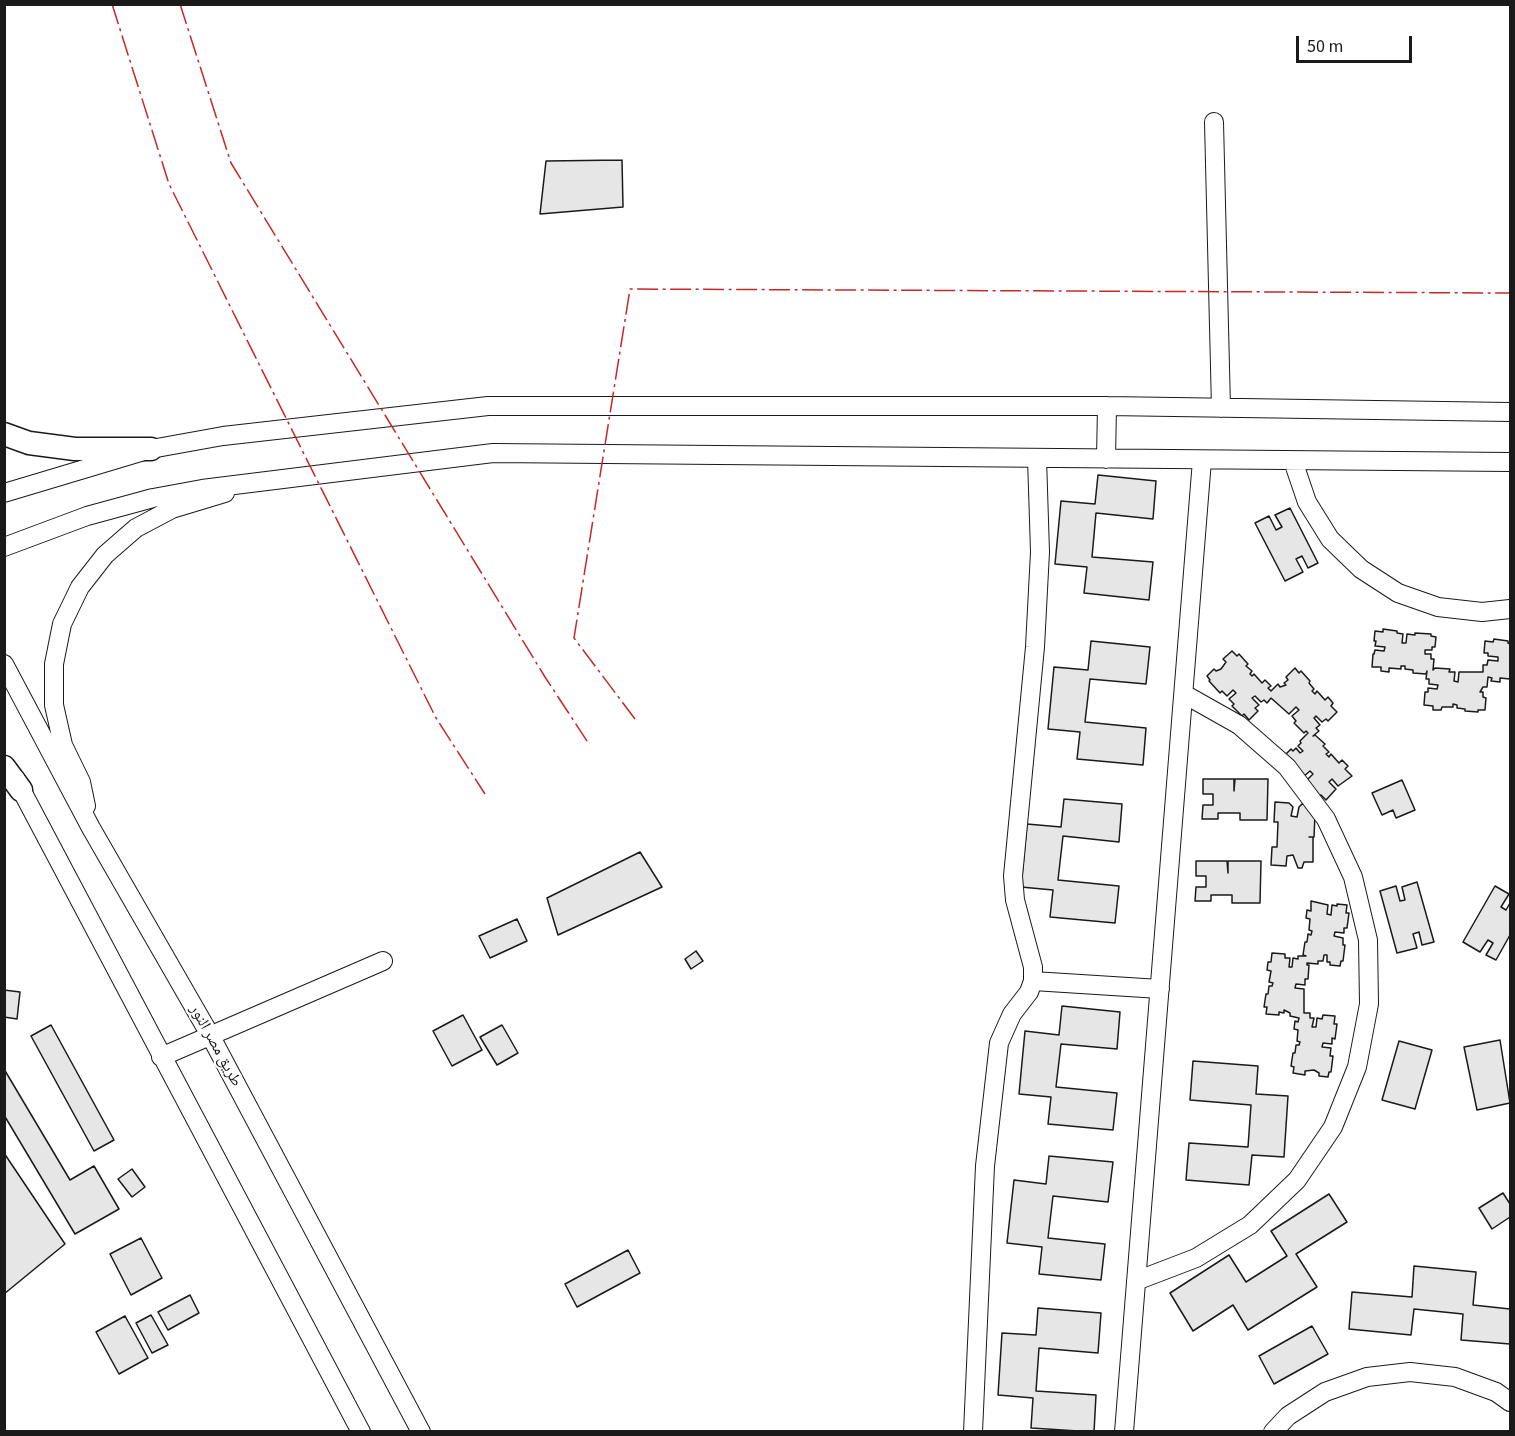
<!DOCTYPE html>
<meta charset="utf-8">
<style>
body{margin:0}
#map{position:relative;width:1515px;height:1436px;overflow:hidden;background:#fff;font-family:"Source Sans 3",sans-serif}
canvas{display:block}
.frame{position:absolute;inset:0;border:6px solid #1a1a1a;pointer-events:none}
.scale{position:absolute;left:1296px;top:36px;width:116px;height:27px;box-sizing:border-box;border:3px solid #1a1a1a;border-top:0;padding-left:8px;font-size:18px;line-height:21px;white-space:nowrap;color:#1a1a1a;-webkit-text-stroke:4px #fff;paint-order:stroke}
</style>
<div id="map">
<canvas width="1515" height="1436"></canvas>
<div class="frame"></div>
<div class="scale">50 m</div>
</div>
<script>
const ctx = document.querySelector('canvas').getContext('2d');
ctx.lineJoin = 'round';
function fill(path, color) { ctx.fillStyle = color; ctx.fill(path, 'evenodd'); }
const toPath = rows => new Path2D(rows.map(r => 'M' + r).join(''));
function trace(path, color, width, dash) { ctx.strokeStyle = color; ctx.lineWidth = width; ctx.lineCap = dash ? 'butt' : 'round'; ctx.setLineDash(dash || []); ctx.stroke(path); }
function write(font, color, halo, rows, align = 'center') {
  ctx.font = font + ' "Source Sans 3","Noto Naskh Arabic",sans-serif'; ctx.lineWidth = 4.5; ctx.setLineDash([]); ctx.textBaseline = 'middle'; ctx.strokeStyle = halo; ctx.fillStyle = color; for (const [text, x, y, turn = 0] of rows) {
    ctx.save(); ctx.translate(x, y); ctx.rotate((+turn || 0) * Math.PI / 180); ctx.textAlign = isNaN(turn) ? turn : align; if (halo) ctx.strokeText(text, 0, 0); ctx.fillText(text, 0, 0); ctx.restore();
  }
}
const building = toPath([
 [622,160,623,207,540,214,546,161,622,160],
 [1098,475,1156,481,1153,519,1096,513,1092,557,1153,562,1149,600,1084,593,1087,567,1055,564,1061,501,1095,504,1098,475],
 [1290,508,1318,563,1308,568,1302,556,1296,559,1303,572,1285,581,1255,523,1269,516,1276,530,1282,527,1275,515,1290,508],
 [1383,629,1397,631,1397,633,1403,634,1402,643,1406,643,1407,634,1415,635,1415,633,1431,634,1431,636,1436,637,1435,647,1432,647,1432,650,1425,650,1425,654,1431,654,1431,659,1434,659,1433,670,1435,668,1450,669,1449,672,1455,672,1454,681,1458,682,1459,672,1483,672,1483,665,1487,665,1488,660,1498,661,1498,657,1488,656,1488,653,1484,653,1485,641,1493,642,1494,639,1508,641,1508,643,1510,644,1510,679,1500,678,1500,682,1491,681,1492,678,1488,677,1487,687,1483,687,1480,692,1483,692,1483,697,1486,698,1485,710,1478,710,1478,712,1465,711,1465,709,1457,708,1457,705,1453,704,1453,707,1442,707,1441,710,1433,710,1433,706,1424,705,1425,692,1428,692,1428,688,1437,689,1438,685,1429,684,1429,679,1426,679,1427,671,1426,674,1413,673,1413,670,1405,669,1405,666,1401,666,1401,669,1389,668,1389,672,1381,671,1381,667,1372,667,1373,654,1374,654,1375,650,1384,651,1385,647,1375,646,1376,641,1374,641,1375,631,1383,632,1383,629],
 [1091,641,1150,647,1146,684,1090,679,1085,722,1146,728,1143,765,1077,759,1080,732,1048,729,1054,667,1088,670,1091,641],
 [1232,651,1237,656,1239,654,1248,664,1246,666,1252,671,1250,674,1252,676,1254,674,1262,683,1265,680,1271,686,1268,688,1271,691,1278,684,1280,687,1286,685,1284,683,1288,680,1286,677,1295,668,1299,673,1301,671,1310,681,1309,683,1314,689,1312,691,1315,694,1317,691,1325,700,1328,697,1333,703,1331,706,1337,712,1328,721,1326,719,1322,722,1316,716,1314,718,1320,725,1316,728,1319,731,1313,736,1315,735,1325,744,1323,746,1329,752,1326,754,1329,757,1331,754,1339,763,1342,760,1348,766,1345,769,1352,776,1338,786,1332,779,1329,782,1336,789,1326,800,1321,795,1319,796,1307,780,1313,774,1310,771,1303,777,1284,756,1291,749,1293,751,1296,748,1300,753,1303,751,1298,746,1301,743,1300,741,1308,733,1306,731,1304,733,1294,723,1296,721,1292,716,1299,710,1296,707,1289,714,1271,698,1267,703,1264,700,1261,702,1255,696,1252,698,1259,705,1255,708,1258,711,1249,720,1244,714,1242,716,1232,706,1234,704,1229,699,1236,693,1233,690,1227,696,1222,691,1220,693,1209,681,1210,680,1207,676,1214,669,1216,671,1221,669,1226,662,1223,659,1232,651],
 [1203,779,1234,779,1234,791,1235,779,1268,779,1267,820,1240,820,1240,813,1218,813,1218,819,1202,819,1203,805,1213,805,1213,794,1203,794,1203,779],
 [1402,780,1415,810,1396,818,1393,810,1382,815,1372,793,1402,780],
 [1064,799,1122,804,1119,842,1063,836,1058,880,1119,886,1115,923,1050,917,1053,890,1021,887,1027,824,1061,827,1064,799],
 [1275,802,1289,803,1293,807,1291,816,1297,817,1299,807,1302,804,1312,805,1315,814,1314,837,1309,837,1313,837,1313,862,1304,862,1302,868,1298,868,1293,855,1287,856,1286,866,1271,865,1272,847,1277,847,1278,822,1274,822,1275,802],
 [640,852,662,887,558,935,547,898,640,852],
 [1196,861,1227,861,1228,873,1228,861,1261,861,1260,903,1232,903,1232,895,1211,895,1211,901,1195,901,1196,887,1206,887,1206,876,1196,876,1196,861],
 [1417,882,1434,942,1422,945,1419,932,1413,934,1417,948,1397,953,1380,891,1396,886,1400,901,1405,900,1402,887,1417,882],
 [1495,886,1509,894,1501,907,1506,910,1510,903,1510,935,1496,960,1486,955,1493,943,1488,940,1480,952,1463,942,1495,886],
 [1311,901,1328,905,1327,914,1331,915,1332,905,1337,906,1337,904,1347,905,1346,913,1349,913,1347,928,1344,928,1344,933,1335,932,1334,936,1343,938,1343,945,1345,945,1343,961,1341,961,1340,966,1330,965,1330,962,1327,962,1327,955,1324,955,1323,961,1318,961,1318,964,1307,963,1307,965,1309,965,1308,979,1305,979,1305,985,1296,984,1295,988,1304,989,1304,1013,1310,1013,1310,1018,1314,1018,1312,1027,1316,1027,1317,1018,1322,1019,1323,1015,1335,1016,1334,1024,1337,1024,1335,1039,1332,1038,1332,1044,1323,1043,1322,1047,1331,1048,1330,1056,1333,1056,1331,1072,1329,1072,1328,1077,1319,1076,1319,1073,1314,1070,1305,1071,1305,1075,1293,1073,1294,1067,1291,1066,1293,1053,1295,1053,1296,1045,1299,1045,1300,1042,1297,1041,1298,1030,1294,1029,1295,1021,1298,1022,1299,1018,1290,1016,1290,1013,1284,1010,1284,1013,1279,1012,1279,1015,1266,1014,1267,1007,1264,1007,1266,994,1268,994,1269,986,1272,986,1273,983,1269,982,1271,971,1267,970,1268,962,1271,962,1272,953,1285,954,1285,958,1290,958,1289,967,1292,967,1293,958,1298,959,1298,956,1306,956,1303,955,1305,942,1307,942,1308,934,1311,935,1312,931,1309,930,1310,919,1306,918,1307,910,1311,911,1311,901],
 [517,919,527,941,490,958,479,936,517,919],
 [696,951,703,961,691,969,685,959,696,951],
 [4,990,20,992,17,1019,4,1017,4,990],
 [1062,1006,1120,1012,1117,1049,1061,1044,1056,1087,1117,1093,1113,1130,1048,1124,1051,1097,1019,1094,1025,1031,1059,1035,1062,1006],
 [463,1015,482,1050,452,1066,433,1031,463,1015],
 [51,1025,114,1140,94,1151,31,1036,51,1025],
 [502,1025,518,1053,497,1065,480,1037,502,1025],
 [1500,1040,1510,1103,1477,1110,1464,1047,1500,1040],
 [1399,1041,1432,1050,1415,1109,1382,1100,1399,1041],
 [1193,1061,1258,1066,1256,1094,1288,1096,1284,1157,1252,1155,1249,1185,1186,1180,1189,1143,1248,1147,1251,1105,1190,1100,1193,1061],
 [4,1069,70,1180,94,1166,119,1209,75,1234,4,1115,4,1069],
 [4,1153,65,1244,4,1294,4,1153],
 [1049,1156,1113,1162,1108,1202,1053,1196,1048,1238,1105,1244,1101,1280,1039,1274,1042,1247,1007,1243,1014,1180,1046,1184,1049,1156],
 [132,1169,145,1187,132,1197,118,1179,132,1169],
 [1503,1193,1510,1204,1510,1217,1492,1229,1479,1208,1503,1193],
 [1329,1194,1347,1222,1296,1254,1317,1287,1248,1330,1233,1305,1193,1331,1170,1293,1229,1255,1246,1282,1287,1256,1271,1231,1329,1194],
 [141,1238,162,1278,131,1295,110,1254,141,1238],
 [628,1250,640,1273,577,1307,565,1284,628,1250],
 [1414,1266,1476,1272,1473,1305,1510,1309,1510,1344,1461,1340,1463,1314,1414,1309,1411,1335,1349,1329,1352,1292,1412,1297,1414,1266],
 [190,1295,199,1313,168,1330,158,1312,190,1295],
 [1038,1308,1101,1313,1098,1353,1039,1348,1036,1391,1096,1395,1094,1432,1031,1428,1033,1398,998,1395,1002,1333,1036,1335,1038,1308],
 [151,1315,168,1345,152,1353,136,1323,151,1315],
 [125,1316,148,1358,119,1374,96,1332,125,1316],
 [1312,1326,1328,1354,1274,1384,1259,1356,1312,1326]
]);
fill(building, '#e6e6e6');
trace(building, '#1a1a1a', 1.5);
const minor = toPath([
 [1214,122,1221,408],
 [1106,459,1107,406],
 [1293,461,1307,502,1330,539,1361,569,1398,593,1438,607,1482,612,1510,609],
 [4,493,151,449,223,436,488,406,1107,406,1510,412],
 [4,547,87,516,153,498,202,489,493,453,1510,462],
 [4,664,91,828,210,1035,421,1432],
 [15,778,361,1432],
 [86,806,81,782,63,745,54,705,54,664,62,624,80,587,105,555,136,528,172,509,225,493],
 [1033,981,1160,989],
 [161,1057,383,961],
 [1136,1281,1196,1258,1250,1225,1297,1180,1333,1127,1357,1067,1369,1004,1368,940,1353,877,1326,819,1287,767,1239,725,1184,694],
 [973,1432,985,1166,999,1043,1012,1014,1029,992,1033,981,1033,967,1015,900,1013,876,1035,647,1040,552,1037,458],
 [1124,1432,1202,460],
 [1273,1432,1288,1416,1325,1392,1367,1377,1410,1372,1455,1377,1496,1392,1510,1402]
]);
const major = toPath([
 [4,434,29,443,75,449,151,449],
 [4,767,21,790]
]);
trace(minor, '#1a1a1a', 20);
trace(major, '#1a1a1a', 25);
trace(minor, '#fff', 18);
trace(major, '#fff', 22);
trace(toPath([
 [112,4,169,184,436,718,485,794],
 [180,4,231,163,545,677,589,744],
 [635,719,574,638,630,289,1510,293]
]), '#c62828', 1.5, [21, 4.5, 3, 4.5]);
write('16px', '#1a1a1a', '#fff', [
 ["طريق مصر النور",215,1046,61]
]);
</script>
